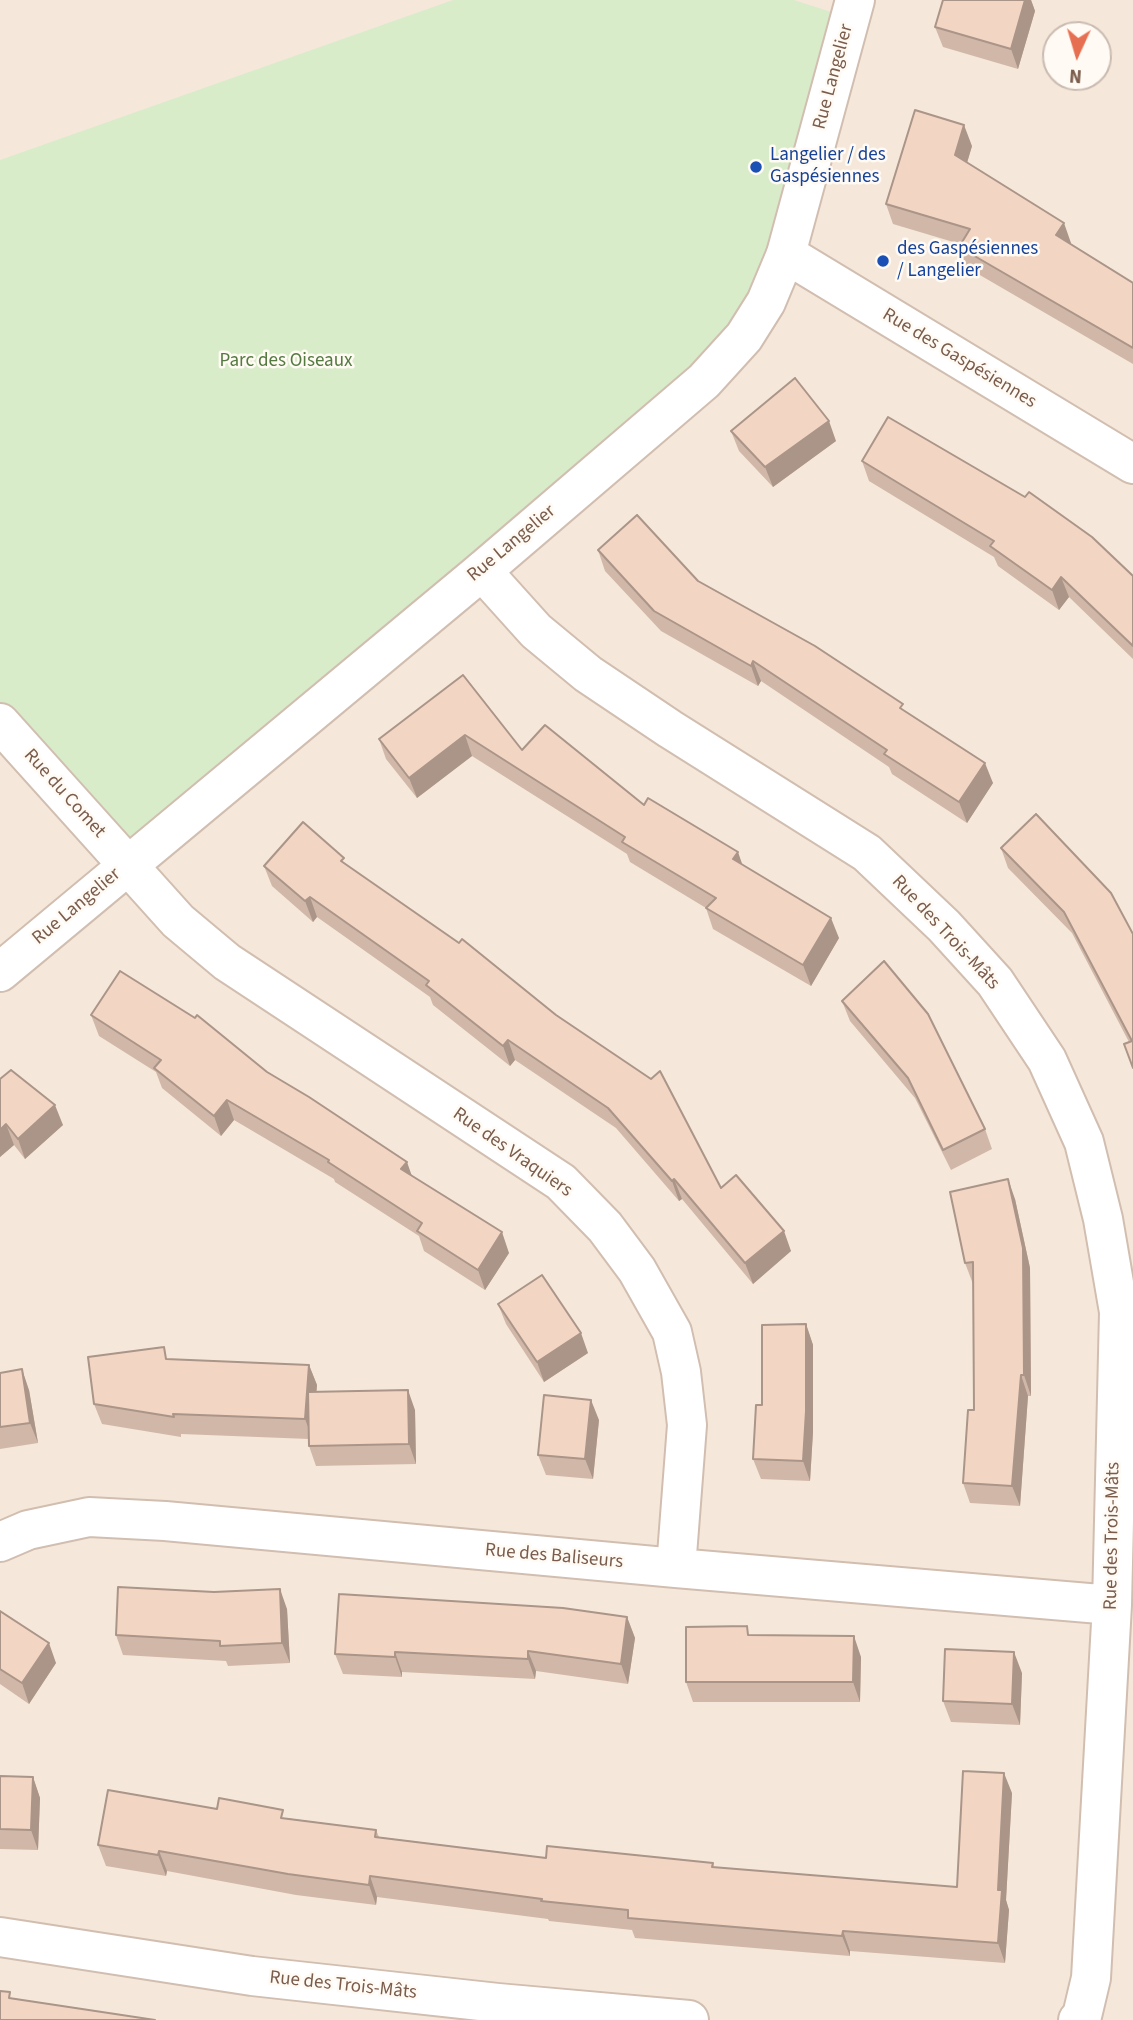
<!DOCTYPE html>
<meta charset="utf-8">
<style>
body{margin:0}
#map{position:relative;width:1133px;height:2020px;overflow:hidden;background:#fdf6ec;font-family:"Source Sans 3",sans-serif}
canvas{display:block}
.north{position:absolute;left:1042px;top:21px;width:70px;height:70px;box-sizing:border-box;background:#fffaf3;border:2px solid #cabbb1;border-radius:50%;rotate:184deg;font-size:19px;font-weight:700;line-height:28px;text-align:center;color:#7a5c4d}
.north::after{content:'';display:block;margin:auto;width:24px;height:32px;background:#e76f51;clip-path:polygon(50% 0,100% 100%,50% 72%,0 100%)}
</style>
<div id="map">
<canvas width="1133" height="2020"></canvas>
<div class="north">N</div>
</div>
<script>
const ctx = document.querySelector('canvas').getContext('2d');
ctx.lineJoin = 'round';
function fill(path, color) { ctx.fillStyle = color; ctx.fill(path, 'evenodd'); }
const toPath = rows => new Path2D(rows.map(r => 'M' + r).join(''));
function trace(path, color, width, dash) { ctx.strokeStyle = color; ctx.lineWidth = width; ctx.lineCap = dash ? 'butt' : 'round'; ctx.setLineDash(dash || []); ctx.stroke(path); }
function write(font, color, halo, rows, align = 'center') {
  ctx.font = font + ' "Source Sans 3",sans-serif'; ctx.lineWidth = 5; ctx.setLineDash([]); ctx.textBaseline = 'middle'; ctx.strokeStyle = halo; ctx.fillStyle = color; for (const [text, x, y, turn = 0] of rows) {
    ctx.save(); ctx.translate(x, y); ctx.rotate((+turn || 0) * Math.PI / 180); ctx.textAlign = isNaN(turn) ? turn : align; if (halo) ctx.strokeText(text, 0, 0); ctx.fillText(text, 0, 0); ctx.restore();
  }
}
fill(toPath([
 [0,0,1133,0,1133,2020,0,2020],
 [1056,35,1098,35,1098,77,1056,77]
]), '#f5e8da');
fill(toPath([
 [453,0,794,0,850,18,766,302,127,865,0,723,0,160]
]), '#d8ecc9');
const minor = toPath([
 [786,254,1133,464],
 [482,571,536,631,588,674,670,729,867,853,944,926,995,982,1047,1060,1084,1142,1103,1219,1119,1312,1112,1605,1091,1978,1082,2016,1078,2020],
 [0,723,178,921,227,962,561,1182,605,1227,637,1270,672,1332,681,1372,687,1425,676,1568],
 [0,1542,28,1530,89,1517,165,1521,676,1568,1112,1605],
 [0,1937,252,1976,498,2003,689,2020]
]);
const tertiary = toPath([
 [0,972,482,571,704,381,744,337,766,302,786,254,855,0]
]);
trace(minor, '#d1beb0', 42);
trace(tertiary, '#d1beb0', 42);
trace(minor, '#fff', 38);
trace(tertiary, '#fff', 38);
fill(toPath([
 [943,0,1031,0,1035,11,1018,69,943,47,935,27],
 [972,146,967,163,1071,243,1071,244,1133,283,1133,364,966,267,959,247,960,244,893,224,886,204],
 [731,431,836,441,773,487,739,451],
 [862,461,1133,576,1133,659,1069,597,1059,610,998,566,994,557,869,481],
 [598,550,698,581,905,712,993,783,967,823,892,774,889,767,761,681,758,686,661,631,605,571],
 [463,675,522,750,644,805,742,865,839,938,811,986,713,929,706,908,630,862,627,854,472,756,417,798,386,759,379,739],
 [1001,848,1133,934,1133,1068,1129,1042,1072,933,1008,868],
 [347,865,721,1188,791,1251,753,1284,682,1199,679,1201,616,1128,515,1060,510,1066,433,1005,430,997,317,917,313,922,272,886,264,866],
 [842,1001,985,1129,992,1149,951,1170,915,1098,850,1021],
 [91,1015,267,1072,412,1176,509,1253,485,1290,424,1251,419,1236,335,1182,334,1179,234,1120,221,1136,162,1088,156,1072,99,1036],
 [0,1079,63,1125,25,1159,14,1145,0,1157],
 [1015,1199,1030,1268,1031,1396,1028,1396,1020,1506,970,1503,963,1483,974,1410,973,1284,965,1263],
 [498,1304,588,1353,544,1382,506,1324],
 [806,1324,813,1345,813,1432,810,1481,761,1479,753,1459,762,1405],
 [168,1359,309,1365,317,1385,316,1392,415,1410,416,1464,316,1466,309,1446,309,1439,181,1434,181,1437,102,1424,94,1404],
 [0,1373,29,1390,38,1443,0,1449],
 [599,1420,593,1479,546,1475,538,1455],
 [287,1609,290,1663,228,1666,226,1661,123,1655,116,1635],
 [0,1611,56,1663,29,1704,0,1684],
 [627,1617,635,1638,628,1684,536,1671,535,1679,402,1672,402,1677,343,1674,335,1654],
 [750,1635,861,1657,860,1702,693,1702,686,1682],
 [1022,1673,1020,1725,951,1722,943,1701],
 [0,1776,33,1777,40,1798,38,1850,0,1849],
 [1012,1793,1006,1900,1009,1910,1005,1963,850,1951,850,1956,635,1938,632,1930,549,1921,548,1919,377,1897,376,1905,296,1895,167,1871,166,1876,106,1866,98,1845,286,1818,376,1830,379,1837,546,1858,713,1863,714,1867,957,1887]
]), '#d1b7a8');
fill(toPath([
 [1025,0,1031,0,1035,11,1018,69,1011,49],
 [964,125,972,146,963,176,955,155],
 [1064,223,1071,243,1064,255,1056,235],
 [829,421,836,441,773,487,765,467],
 [1061,577,1069,597,1059,610,1052,590],
 [753,661,761,681,758,686,751,666],
 [465,735,472,756,417,798,409,778],
 [985,763,993,783,967,823,959,802],
 [738,852,745,872,733,859],
 [310,897,317,917,313,922,305,901],
 [831,918,839,938,811,986,803,965],
 [508,1040,515,1060,510,1066,503,1046],
 [227,1100,234,1120,221,1136,214,1116],
 [55,1105,63,1125,25,1159,18,1139],
 [6,1124,14,1145,0,1157,0,1130],
 [407,1162,414,1182,401,1169],
 [674,1179,682,1199,679,1201,672,1181],
 [1008,1179,1015,1199,1030,1268,1031,1396,1024,1375],
 [784,1231,791,1251,753,1284,745,1263],
 [502,1232,509,1253,485,1290,478,1270],
 [806,1324,813,1345,813,1432,810,1481,803,1461],
 [581,1333,588,1353,544,1382,537,1362],
 [309,1365,317,1385,313,1440,305,1419],
 [22,1369,29,1390,38,1443,30,1423],
 [1021,1375,1028,1396,1020,1506,1012,1486],
 [408,1390,415,1410,416,1464,409,1444],
 [591,1400,599,1420,593,1479,585,1459],
 [280,1589,287,1609,290,1663,282,1643],
 [627,1617,635,1638,628,1684,621,1664],
 [854,1636,861,1657,860,1702,853,1682],
 [49,1643,56,1663,29,1704,22,1683],
 [528,1651,536,1671,535,1679,528,1659],
 [395,1652,402,1672,402,1677,395,1657],
 [1014,1652,1022,1673,1020,1725,1012,1704],
 [1004,1773,1012,1793,1006,1900,1009,1910,1005,1963,998,1943,998,1890],
 [33,1777,40,1798,38,1850,31,1830],
 [159,1851,167,1871,166,1876,158,1855],
 [370,1876,377,1897,376,1905,369,1885],
 [843,1931,850,1951,850,1956,842,1936]
]), '#aa9588');
const building = toPath([
 [943,0,1025,0,1011,49,935,27,943,0],
 [915,110,964,125,955,155,1064,223,1056,235,1133,283,1133,348,959,247,970,229,886,204,915,110],
 [795,378,829,421,765,467,731,431,795,378],
 [888,417,1025,497,1029,492,1092,537,1133,576,1133,646,1061,577,1052,590,990,546,994,541,862,461,888,417],
 [637,515,698,581,815,646,903,704,900,708,985,763,959,802,884,754,887,750,753,661,751,666,654,611,598,550,637,515],
 [463,675,522,750,545,725,644,805,648,798,738,852,733,859,831,918,803,965,706,908,716,898,622,842,625,837,465,735,409,778,379,739,463,675],
 [1036,814,1111,893,1133,934,1133,1068,1124,1044,1132,1041,1064,912,1001,848,1036,814],
 [303,822,344,858,341,861,459,943,462,939,556,1015,651,1079,660,1071,721,1188,736,1175,784,1231,745,1263,674,1179,672,1181,608,1108,508,1040,503,1046,426,985,429,981,310,897,305,901,264,866,303,822],
 [884,961,928,1014,985,1129,943,1150,908,1078,842,1001,884,961],
 [120,971,195,1018,197,1015,267,1072,309,1097,407,1162,401,1169,502,1232,478,1270,417,1231,422,1223,328,1162,329,1160,227,1100,214,1116,154,1068,161,1060,91,1015,120,971],
 [11,1070,55,1105,18,1139,6,1124,0,1130,0,1079,11,1070],
 [1008,1179,1023,1248,1024,1375,1021,1375,1012,1486,963,1483,968,1410,974,1410,973,1262,965,1263,950,1192,1008,1179],
 [542,1275,581,1333,537,1362,498,1304,542,1275],
 [806,1324,806,1411,803,1461,753,1459,756,1405,762,1405,762,1325,806,1324],
 [164,1347,166,1359,309,1365,305,1419,173,1414,174,1417,94,1404,88,1357,164,1347],
 [22,1369,30,1423,0,1427,0,1373,22,1369],
 [408,1390,409,1444,309,1446,308,1392,408,1390],
 [544,1395,591,1400,585,1459,538,1455,544,1395],
 [118,1587,214,1592,280,1589,282,1643,220,1646,220,1641,116,1635,118,1587],
 [339,1594,563,1608,627,1617,621,1664,528,1651,528,1659,395,1652,395,1657,335,1654,339,1594],
 [0,1611,49,1643,22,1683,0,1669,0,1611],
 [747,1626,748,1635,854,1636,853,1682,686,1682,686,1627,747,1626],
 [945,1649,1014,1652,1012,1704,943,1701,945,1649],
 [963,1771,1004,1773,998,1890,1002,1890,998,1943,843,1931,842,1936,628,1918,628,1910,541,1901,542,1899,370,1876,369,1885,288,1874,159,1851,158,1855,98,1845,108,1790,217,1809,219,1798,283,1810,281,1818,376,1830,375,1837,546,1858,547,1846,713,1863,712,1867,957,1887,963,1771],
 [0,1776,33,1777,31,1830,0,1829,0,1776],
 [0,1991,10,1992,9,1998,155,2020,0,2020,0,1991]
]);
fill(building, '#f3d5c3');
trace(building, '#aa9588', 2);
for (const [x, y, r, color] of [
 [756,167,7,"#1a4fb4"],
 [883,261,7,"#1a4fb4"]
]) { const dot = new Path2D(); dot.arc(x, y, r, 0, 2 * Math.PI); ctx.fillStyle = color; ctx.fill(dot); trace(dot, '#fffaf3', 2.5); }
write('19px', '#7a5c4d', '#fffaf3', [
 ["Rue Langelier",834,77,-75],
 ["Rue des Gaspésiennes",959,359,31],
 ["Rue Langelier",512,544,-40],
 ["Rue du Comet",64,794,48],
 ["Rue Langelier",77,907,-40],
 ["Rue des Trois-Mâts",945,933,47],
 ["Rue des Vraquiers",512,1153,35],
 ["Rue des Trois-Mâts",1113,1536,-89],
 ["Rue des Baliseurs",554,1557,5],
 ["Rue des Trois-Mâts",343,1986,6]
]);
write('19px', '#164399', '#fffaf3', [
 ["Langelier / des",770,156],
 ["Gaspésiennes",770,178],
 ["des Gaspésiennes",897,250],
 ["/ Langelier",897,272]
], 'left');
write('19px', '#537a41', '#fffaf3', [
 ["Parc des Oiseaux",286,362]
]);
</script>
